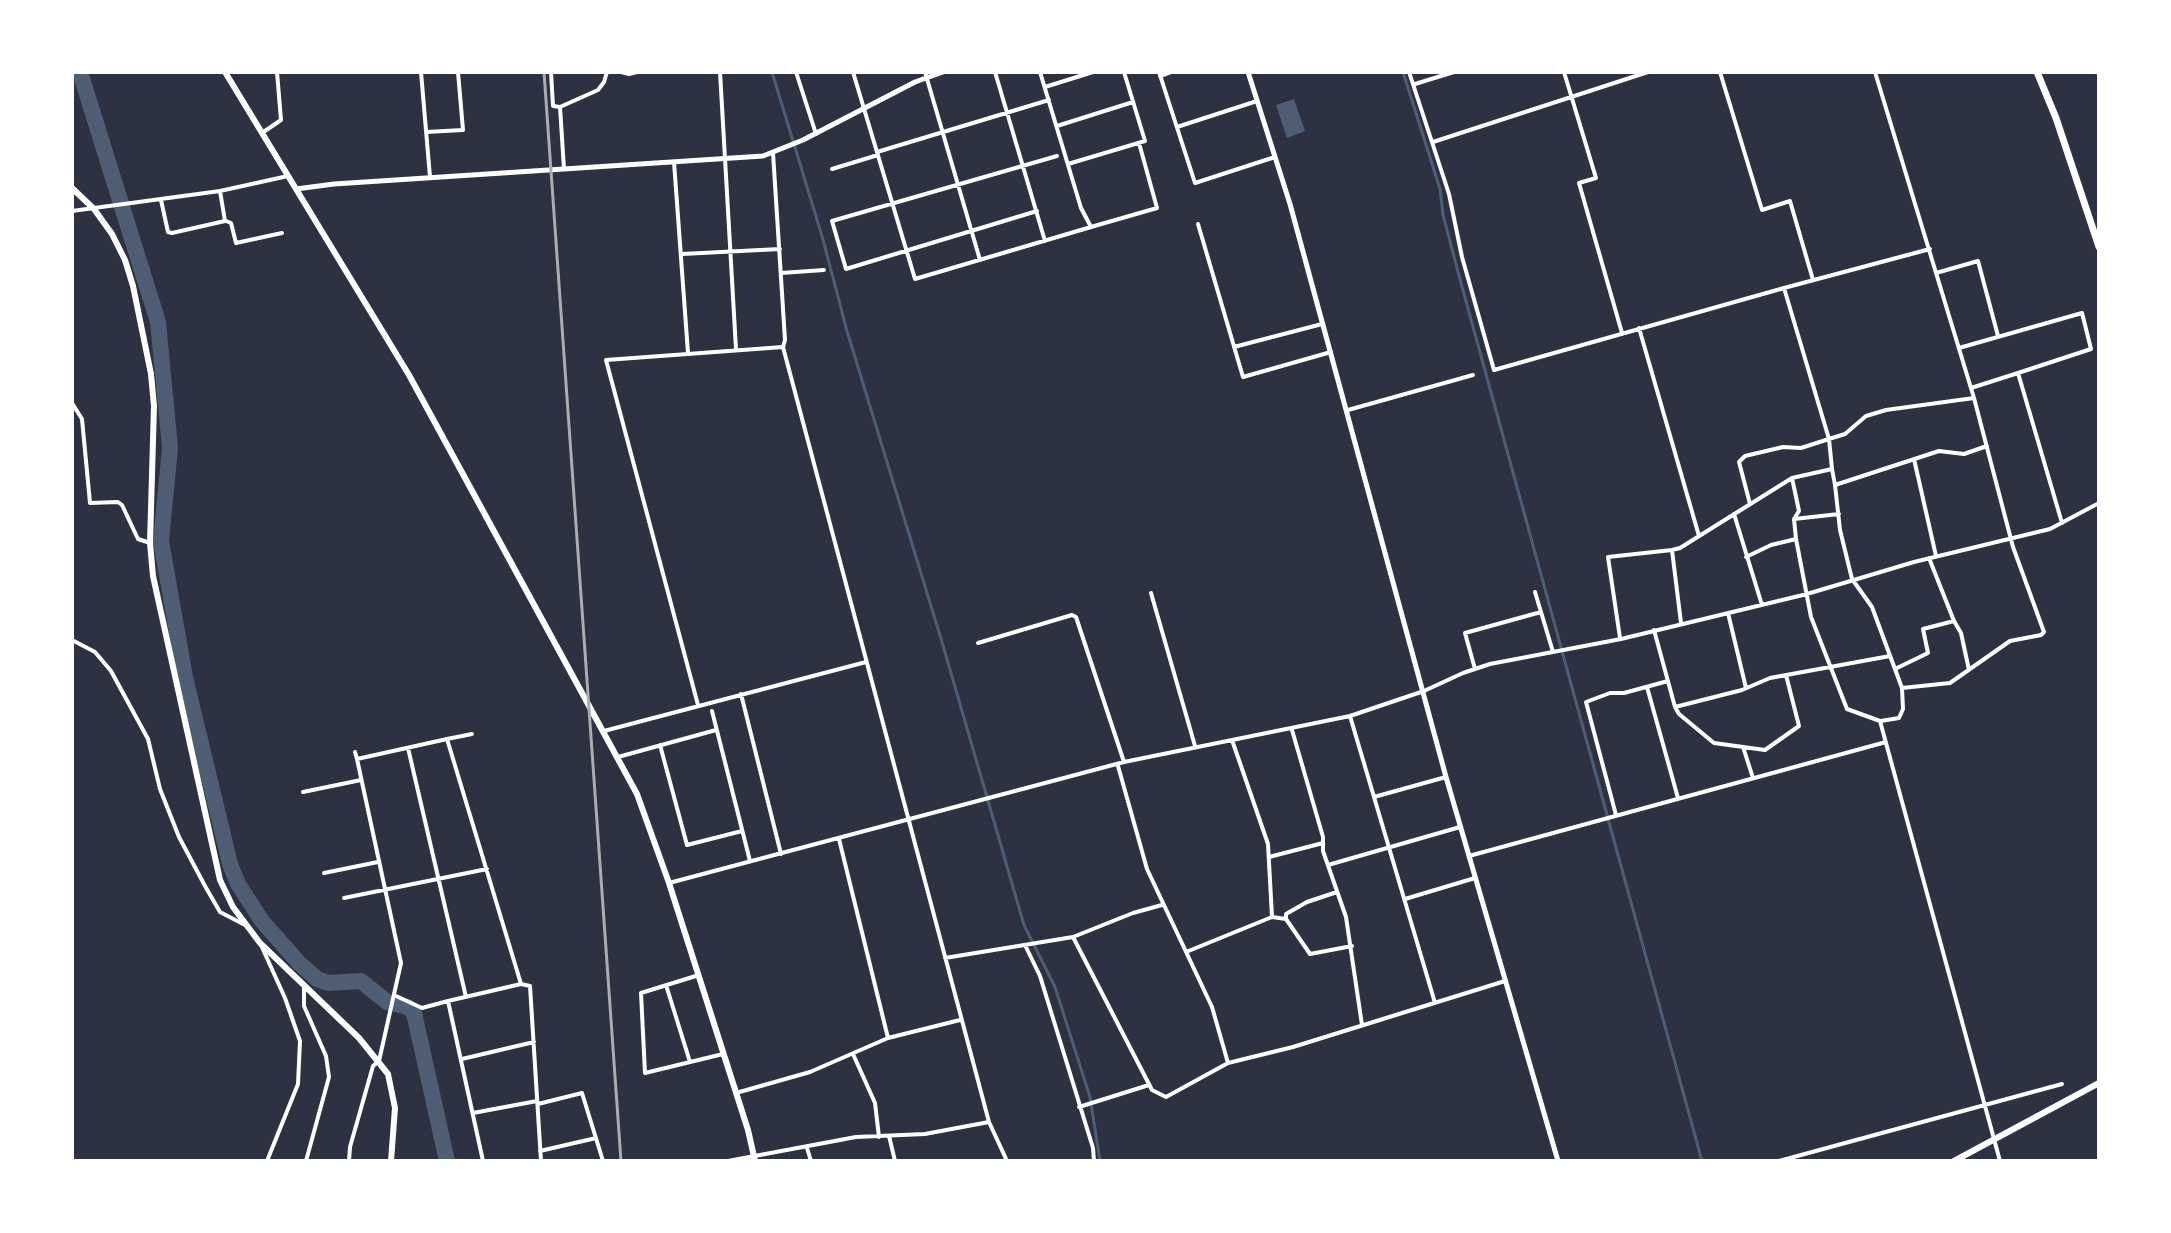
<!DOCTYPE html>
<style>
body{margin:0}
#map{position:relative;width:2171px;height:1233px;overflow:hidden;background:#2d3142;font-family:"IBM Plex Sans",sans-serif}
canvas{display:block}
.frame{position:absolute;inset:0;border:74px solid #fff;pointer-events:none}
</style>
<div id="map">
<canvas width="2171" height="1233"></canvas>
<div class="frame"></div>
</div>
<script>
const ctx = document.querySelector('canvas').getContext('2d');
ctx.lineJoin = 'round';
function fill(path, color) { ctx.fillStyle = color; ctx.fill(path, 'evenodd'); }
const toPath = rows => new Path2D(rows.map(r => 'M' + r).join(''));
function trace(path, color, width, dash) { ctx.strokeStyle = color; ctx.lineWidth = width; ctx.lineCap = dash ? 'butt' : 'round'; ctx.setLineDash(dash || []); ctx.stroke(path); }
fill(toPath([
 [1294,99,1305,131,1287,138,1276,105]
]), '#4f5d75');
trace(toPath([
 [772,72,822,236,847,331,942,642,1024,925,1055,987,1090,1097,1100,1161],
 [1403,72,1440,189,1443,215,1461,283,1702,1161]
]), '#4f5d75', 3);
trace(toPath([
 [80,72,158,322,170,448,161,541,185,677,230,864,238,884,262,921,299,963,317,979,328,983,361,981,387,1002,408,1007,414,1013,447,1161]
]), '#4f5d75', 16);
trace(toPath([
 [421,72,430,177],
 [551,72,553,106,560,107,564,169],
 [621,72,629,74,637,72],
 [720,72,736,349],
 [796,72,816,134],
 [853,72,915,279,1091,227],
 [925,72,980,260],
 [995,72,1045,241],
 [1040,72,1081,208,1091,227,1157,208,1139,143],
 [1159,72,1195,183,1275,157],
 [1409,72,1449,194,1462,257,1494,370,1784,288],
 [1564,72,1596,178,1579,183,1622,333],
 [1720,72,1762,210,1790,201,1813,280],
 [1875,72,1974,398,2013,547,2044,632,2041,635,2010,641,1950,683,1902,688],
 [1160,76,1171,72],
 [1415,84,1454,72],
 [1045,87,1093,72],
 [560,107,598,90,604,82,607,72],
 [1057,126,1133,102],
 [1177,127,1257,101],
 [426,132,463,130,458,72],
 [262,133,281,120,277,72],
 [1433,142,1648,72],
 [877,152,1049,100],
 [674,162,688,353],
 [1068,164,1145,141,1124,72],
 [832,169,878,155],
 [161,200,168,232,172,233,225,221,220,191],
 [72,211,220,191,288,176],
 [1037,211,846,269,832,221,1057,156],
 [226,221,231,223,236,243,282,233],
 [1198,224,1243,377,1331,352],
 [682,254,780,249],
 [781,273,824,270],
 [1936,273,1978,261,1998,336],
 [1639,328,1699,536],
 [1234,347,1322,324],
 [1959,348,2082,313,2091,349,2018,373],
 [1971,388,2018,373,2062,523],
 [72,403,82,419,90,503,118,502,122,505,138,539,150,543],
 [1348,410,1473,375],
 [1914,459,1936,556],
 [1832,469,1829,439,1845,434,1866,416,1886,410,1974,398],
 [1792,478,1799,511,1794,519,1796,539,1811,617,1847,709,1880,721,2000,1161],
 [1835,485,1840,530,1852,579,1872,607,1902,688,1903,709,1899,718,1881,721],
 [1750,504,1739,462,1745,456,1783,447,1801,448,1829,439,1784,288,1930,249],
 [1734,514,1762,605],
 [1794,519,1839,514],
 [1746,557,1771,545,1796,539],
 [1929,558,1954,621,1961,633,1969,670],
 [1535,592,1553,652],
 [1151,593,1195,746],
 [1728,613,1746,688],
 [1681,623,1672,550,1680,548,1792,478,1832,469,1835,485,1939,451,1964,454,1987,446],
 [1654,630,1675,707,1742,690,1770,678,1890,656],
 [1620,638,1608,557,1672,550],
 [72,640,95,652,111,671,148,739,160,789,179,837,205,886,220,912,245,925],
 [978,643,1072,615,1076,617,1124,762],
 [1475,669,1465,633,1541,612],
 [1895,669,1928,653,1923,629,1954,621],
 [1647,687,1678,798],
 [741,694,781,854],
 [698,705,606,360,783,347],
 [1675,707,1679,714,1714,743,1765,750,1799,726,1786,675],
 [712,711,750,861],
 [1350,716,1435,1003],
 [1292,730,1323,837,1323,851,1346,917,1362,1025],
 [604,731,866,662],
 [447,739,472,734],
 [660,745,687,845,742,831],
 [1743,747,1753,778],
 [408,748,466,997],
 [355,752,357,759,447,739,521,984,530,986,541,1161],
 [618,757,716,730],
 [1118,766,1147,869,1212,1007,1228,1063],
 [303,792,361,780],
 [1374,797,1446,777],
 [1616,815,1586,702,1610,693,1624,693,1668,681],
 [839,839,888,1038],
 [1469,856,1886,742],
 [1269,857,1323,843],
 [1328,865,1460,827],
 [324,873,378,862],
 [669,883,1124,762,1350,716,1424,691,1463,673,1490,664,1621,639,1807,594,1914,562,2050,529,2099,503],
 [344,898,487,869],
 [1405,899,1475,878],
 [1272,917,1286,919,1310,954,1352,946],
 [1286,919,1286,914,1307,902,1337,892],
 [1073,937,1152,1090,1166,1097,1228,1063,1293,1047,1505,981],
 [261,945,285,998,300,1041,298,1084,267,1161],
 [1025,945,1040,976,1093,1148,1094,1161],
 [1186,952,1272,917,1268,844,1232,740],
 [945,958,1073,937,1133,913,1162,905],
 [699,975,641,993,645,1073,723,1054],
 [304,985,304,1006,326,1056,329,1077,306,1161],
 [666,985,690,1062],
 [396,996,422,1008,448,1001],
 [853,1054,875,1103,879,1137],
 [462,1059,534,1042],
 [736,1093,810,1072,888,1038,960,1020],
 [538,1104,582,1093,603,1161],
 [1079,1107,1149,1085],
 [473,1113,537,1101],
 [989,1122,1007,1161],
 [889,1136,895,1161],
 [807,1148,811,1161],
 [540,1151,596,1138],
 [349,1161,350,1147,373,1066,379,1061,401,963,357,759],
 [483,1161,448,1001,521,984],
 [728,1161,856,1137,925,1134,989,1122,783,347,785,340,773,153],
 [1779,1161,2062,1084]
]), '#fff', 4);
trace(toPath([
 [1248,72,1290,204,1446,777,1558,1161],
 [296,189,334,184,763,156,803,140,915,82,943,72]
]), '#fff', 5);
trace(toPath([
 [225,72,409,375,637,794,669,883,748,1130,755,1161]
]), '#fff', 6);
trace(toPath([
 [72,188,94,209,112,234,125,260,133,286,151,374,154,406,150,543,153,576,220,880,233,907,260,943,359,1038,388,1074,395,1108,391,1161],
 [1954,1161,2099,1083]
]), '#fff', 6);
trace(toPath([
 [2037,72,2056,118,2099,247]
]), '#fff', 7);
trace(toPath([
 [544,72,621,1161]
]), '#abadb3', 3);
</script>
